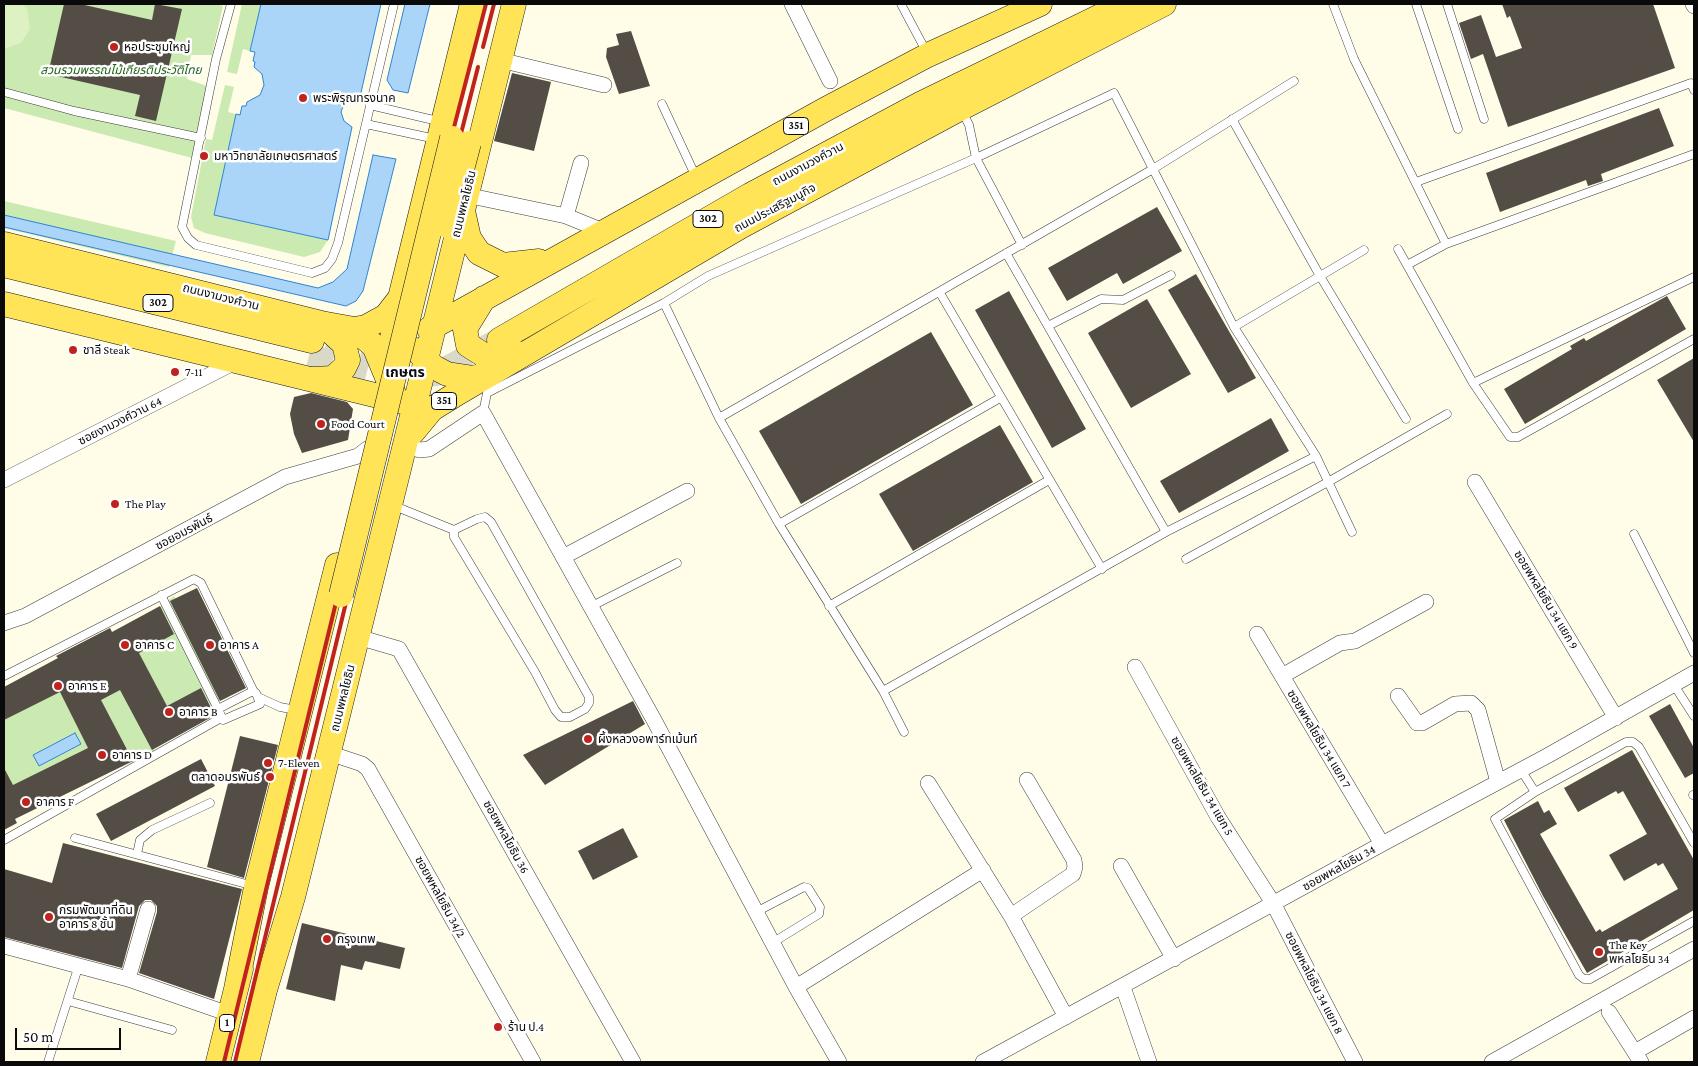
<!DOCTYPE html>
<meta charset="utf-8">
<style>
body{margin:0}
#map{position:relative;width:1698px;height:1066px;overflow:hidden;background:#fffce8;font-family:"Crimson Pro",serif}
canvas{display:block}
.frame{position:absolute;inset:0;border:5px solid #0a0a0a;pointer-events:none}
.scale{position:absolute;left:15px;top:1028px;width:106px;height:22px;box-sizing:border-box;border:2px solid #0a0a0a;border-top:0;padding-left:6px;font-size:15px;line-height:18px;white-space:nowrap;color:#0a0a0a;-webkit-text-stroke:4px #fff;paint-order:stroke}
</style>
<div id="map">
<canvas width="1698" height="1066"></canvas>
<div class="frame"></div>
<div class="scale">50 m</div>
</div>
<script>
const ctx = document.querySelector('canvas').getContext('2d');
ctx.lineJoin = 'round';
function fill(path, color) { ctx.fillStyle = color; ctx.fill(path, 'evenodd'); }
const toPath = rows => new Path2D(rows.map(r => 'M' + r).join(''));
function trace(path, color, width, dash) { ctx.strokeStyle = color; ctx.lineWidth = width; ctx.lineCap = dash ? 'butt' : 'round'; ctx.setLineDash(dash || []); ctx.stroke(path); }
function write(font, color, halo, rows, align = 'center') {
  ctx.font = font + ' "Crimson Pro","Noto Sans Thai",serif'; ctx.lineWidth = 5; ctx.setLineDash([]); ctx.textBaseline = 'middle'; ctx.strokeStyle = halo; ctx.fillStyle = color; for (const [text, x, y, turn = 0] of rows) {
    ctx.save(); ctx.translate(x, y); ctx.rotate((+turn || 0) * Math.PI / 180); ctx.textAlign = isNaN(turn) ? turn : align; if (halo) ctx.strokeText(text, 0, 0); ctx.fillText(text, 0, 0); ctx.restore();
  }
}
fill(toPath([
 [4,4,215,4,223,6,212,55,191,55,187,79,207,86,192,158,4,108],
 [242,4,261,4,250,51,243,49,237,74,227,72],
 [225,85,234,87,228,112,236,114,214,215,328,240,320,252,304,257,205,233,194,228,191,217,206,139,212,140],
 [4,201,176,241,169,267,4,228],
 [174,596,228,697,173,723,133,704,154,751,129,764,114,737,11,790,4,776,4,716,58,687]
]), '#caeab1');
fill(toPath([
 [4,4,21,4,27,8,30,29,21,43,4,49]
]), '#ddf1c3');
const water = toPath([
 [261,4,381,4,360,97,350,99,344,104,341,112,344,121,352,127,328,240,214,215,236,114,240,115,242,106,246,106,247,102,260,95,264,85,262,74,254,67,255,62,253,61,255,52,250,51,261,4],
 [405,4,430,4,408,93,393,90,387,80,405,4],
 [373,155,396,159,363,291,356,301,346,306,4,227,4,215,318,288,333,282,347,269,373,155],
 [75,733,81,744,39,766,33,755,75,733]
]);
fill(water, '#aad5f9');
trace(water, '#2e84d3', 1);
fill(toPath([
 [64,4,80,4,152,20,155,4,182,9,156,121,135,116,140,95,48,74],
 [1502,4,1653,4,1675,68,1508,127,1483,54,1471,59,1459,23,1481,15,1496,57,1522,48,1510,16,1507,18],
 [631,31,650,86,619,94,606,57,607,48,619,45,616,34],
 [512,73,551,82,534,151,494,141],
 [1659,108,1674,146,1601,174,1603,181,1588,186,1586,180,1500,212,1486,173],
 [1157,207,1182,251,1123,284,1117,273,1067,301,1048,268],
 [1196,274,1256,378,1228,393,1168,290],
 [1009,291,1086,429,1052,448,975,310],
 [1667,296,1686,329,1525,424,1504,389,1572,349,1570,346,1584,338,1586,341],
 [1147,299,1191,374,1131,408,1088,333],
 [931,332,973,405,801,504,759,431],
 [1694,358,1694,442,1657,380],
 [311,393,347,402,353,409,348,440,302,453,294,434,290,414,294,397],
 [1271,418,1289,451,1179,513,1160,481],
 [1000,425,1033,482,913,551,879,494],
 [197,588,246,688,220,701,170,601],
 [160,606,174,634,139,653,167,706,201,688,211,708,207,710,210,718,152,750,120,690,101,700,133,761,15,819,17,823,4,830,4,768,13,785,88,748,60,692,4,720,4,687,58,658,56,656,110,628,112,632],
 [633,701,645,724,545,785,523,755],
 [1670,704,1694,748,1694,773,1685,778,1649,716],
 [240,736,278,745,244,878,207,867],
 [1632,750,1694,860,1694,910,1587,973,1543,896,1504,820,1538,801,1544,813,1549,810,1557,824,1540,834,1596,932,1600,929,1602,932,1678,889,1663,863,1658,866,1656,863,1624,881,1609,855,1647,834,1623,791,1618,794,1616,791,1578,812,1564,788],
 [201,759,215,786,111,841,96,814],
 [623,828,638,857,593,880,578,851],
 [63,843,242,889,214,999,139,973,157,912,157,906,151,900,145,900,139,906,122,968,4,937,4,869,52,883],
 [302,923,405,948,400,969,365,961,362,970,341,965,335,1001,286,989]
]), '#534d46');
trace(toPath([
 [326,344,396,361],
 [309,356,401,380,436,374,495,342]
]), '#dad8c7', 24, [24, 12]);
const service = toPath([
 [231,4,216,59,182,227,188,238,196,245,312,273,325,268,332,259,338,243,394,4],
 [901,4,927,53],
 [1333,4,1354,59,1446,244],
 [1416,4,1458,129],
 [1447,4,1484,119],
 [4,92,74,111,201,138],
 [662,104,696,177],
 [370,105,442,122],
 [962,111,969,125,976,158,1022,245],
 [1232,119,1320,276,1406,419],
 [366,124,436,139],
 [1416,182,1691,83,1694,90],
 [1398,249,1473,383,1510,437,1518,437,1694,339],
 [1006,253,1166,532],
 [1407,265,1446,244,1694,154],
 [940,293,1102,569],
 [664,303,719,418,779,524,883,691,904,732],
 [1048,326,1101,299,1123,300,1171,275],
 [1234,327,1364,250],
 [1473,383,1694,277],
 [483,413,487,393,664,303,708,276,976,158,1114,93,1234,327,1316,456,1166,532,883,691],
 [719,418,1153,169,1294,81],
 [1316,456,1352,532],
 [392,505,454,530,477,519,485,517,491,522,589,697,589,703,585,709,570,717,561,717,555,710,535,672,454,537,454,530],
 [779,524,1000,398],
 [1634,534,1694,653],
 [1186,559,1328,482,1447,414],
 [161,595,218,709],
 [829,606,1049,480],
 [590,607,677,563],
 [4,676,194,579,201,583,254,692],
 [1674,685,1694,716],
 [253,691,256,693,260,704,223,720,218,709,253,691],
 [258,697,280,707,296,710],
 [1521,770,1535,792],
 [1693,795,1694,795],
 [75,838,254,886],
 [4,840,221,718],
 [1694,843,1639,747,1633,742,1626,742,1535,792,1495,819,1579,975,1584,979,1590,979,1694,921],
 [137,854,140,840,152,830,210,803],
 [756,912,804,887,808,888,820,907,819,914,772,943],
 [68,1001,172,1030],
 [48,1062,78,968]
]);
const minor = toPath([
 [792,4,830,81],
 [1693,4,1694,6],
 [500,60,604,85],
 [466,195,566,216,603,231],
 [566,216,581,163],
 [405,446,420,450,429,449,483,413,654,720,796,987,839,1062],
 [4,480,237,361],
 [1475,482,1616,718],
 [563,557,687,491],
 [4,623,25,616,285,477,358,456,367,449],
 [1257,634,1382,844],
 [358,637,399,649,633,1062],
 [1135,667,1218,817,1273,903,1355,1062],
 [1282,676,1340,643,1355,641,1426,602],
 [1398,696,1417,723,1422,723,1455,704,1471,703,1478,710,1498,782],
 [329,753,362,764,368,769,533,1062],
 [928,783,1011,916,1066,1017],
 [1121,866,1174,959],
 [1011,916,1073,874,1075,867,1074,860,1027,780],
 [4,946,128,979,229,1014],
 [128,979,148,909],
 [796,987,983,870],
 [1123,987,1149,1062],
 [1609,1012,1641,1062],
 [1635,1052,1694,1018],
 [983,1062,1382,844,1547,756,1694,673],
 [1492,1062,1694,949]
]);
const primary = toPath([
 [463,211,469,238,479,253,503,265,539,261],
 [4,244,321,323,354,329,366,327,386,316,400,298],
 [4,265,312,341],
 [484,298,465,329,468,345,487,357,498,359,517,353],
 [4,304,407,403],
 [354,329,374,346,396,399],
 [429,329,826,109,928,55,1040,4],
 [499,340,750,195,920,104,1125,4],
 [390,348,400,298,472,4],
 [416,350,434,367,447,374,474,378,486,374],
 [313,379,333,378,344,368,348,360,344,344,321,323],
 [413,432,432,409,453,396,740,227,954,112,1164,4],
 [237,984,256,887,337,565],
 [218,1062,241,969],
 [247,1062,265,990,293,897,514,4]
]);
trace(service, '#3d3d3d', 9);
trace(minor, '#3d3d3d', 16);
trace(primary, '#1b1b1b', 25);
trace(service, '#fff', 8);
trace(minor, '#fff', 15);
trace(primary, '#ffe458', 24);
trace(toPath([
 [483,47,494,4],
 [224,1062,418,266,486,4],
 [235,1062,428,263,478,67]
]), '#c0231d', 4);
const primaryBridge = toPath([
 [447,226,469,143],
 [341,595,452,138]
]);
trace(primaryBridge, '#1b1b1b', 25, []);
trace(primaryBridge, '#ffe458', 24);
for (const [x, y, r, color] of [
 [114,47,5,"#c0231d"],
 [303,98,5,"#c0231d"],
 [204,156,5,"#c0231d"],
 [73,350,5,"#c0231d"],
 [175,372,5,"#c0231d"],
 [321,424,5,"#c0231d"],
 [115,504,5,"#c0231d"],
 [125,645,5,"#c0231d"],
 [210,645,5,"#c0231d"],
 [58,686,5,"#c0231d"],
 [169,712,5,"#c0231d"],
 [588,739,5,"#c0231d"],
 [102,755,5,"#c0231d"],
 [268,763,5,"#c0231d"],
 [270,777,5,"#c0231d"],
 [26,802,5,"#c0231d"],
 [49,917,5,"#c0231d"],
 [327,939,5,"#c0231d"],
 [1599,952,5,"#c0231d"],
 [498,1027,5,"#c0231d"]
]) { const dot = new Path2D(); dot.arc(x, y, r, 0, 2 * Math.PI); ctx.fillStyle = color; ctx.fill(dot); trace(dot, '#fff', 2); }
for (const [x, y, w] of [
 [796,126,25],
 [708,219,30],
 [158,303,30],
 [444,401,25],
 [227,1023,15]
]) { const box = new Path2D(); box.roundRect(x - w / 2, y - 8.5, w, 17, 4); ctx.fillStyle = '#fff'; ctx.fill(box); trace(box, '#0a0a0a', 1); }
write('bold 11px', '#0a0a0a', null, [
 ["351",796,126],
 ["302",708,219],
 ["302",158,303],
 ["351",444,401],
 ["1",227,1023]
]);
write('12px', '#0a0a0a', '#fff', [
 ["หอประชุมใหญ่",124,47],
 ["พระพิรุณทรงนาค",313,98],
 ["มหาวิทยาลัยเกษตรศาสตร์",214,156],
 ["ชาลี Steak",83,350],
 ["7-11",185,372],
 ["Food Court",331,424],
 ["The Play",125,504],
 ["อาคาร C",135,645],
 ["อาคาร A",220,645],
 ["อาคาร E",68,686],
 ["อาคาร B",179,712],
 ["ผึ้งหลวงอพาร์ทเม้นท์",598,739],
 ["อาคาร D",112,755],
 ["7-Eleven",278,763],
 ["ตลาดอมรพันธ์",260,777,"right"],
 ["อาคาร F",36,802],
 ["กรมพัฒนาที่ดิน",59,910],
 ["อาคาร 8 ชั้น",59,924],
 ["กรุงเทพ",337,939],
 ["The Key",1609,945],
 ["พหลโยธิน 34",1609,959],
 ["ร้าน ป.4",508,1027]
], 'left');
write('italic 12px', '#236419', '#fff', [
 ["สวนรวมพรรณไม้เกียรติประวัติไทย",121,70]
]);
write('12px', '#0a0a0a', '#fff', [
 ["ถนนงามวงศ์วาน",808,164,-28],
 ["ถนนพหลโยธิน",464,204,-76],
 ["ถนนประเสริฐมนูกิจ",775,208,-28],
 ["ถนนงามวงศ์วาน",221,297,14],
 ["ซอยงามวงศ์วาน 64",120,421,-27],
 ["ซอยอมรพันธ์",184,532,-28],
 ["ซอยพหลโยธิน 34 แยก 9",1546,600,59],
 ["ถนนพหลโยธิน",343,698,-76],
 ["ซอยพหลโยธิน 34 แยก 7",1319,739,59],
 ["ซอยพหลโยธิน 34 แยก 5",1202,786,60],
 ["ซอยพหลโยธิน 36",506,837,61],
 ["ซอยพหลโยธิน 34",1339,868,-29],
 ["ซอยพหลโยธิน 34/2",440,897,61],
 ["ซอยพหลโยธิน 34 แยก 8",1314,983,63]
]);
write('bold 14px', '#0a0a0a', '#fff', [
 ["เกษตร",405,373]
]);
</script>
